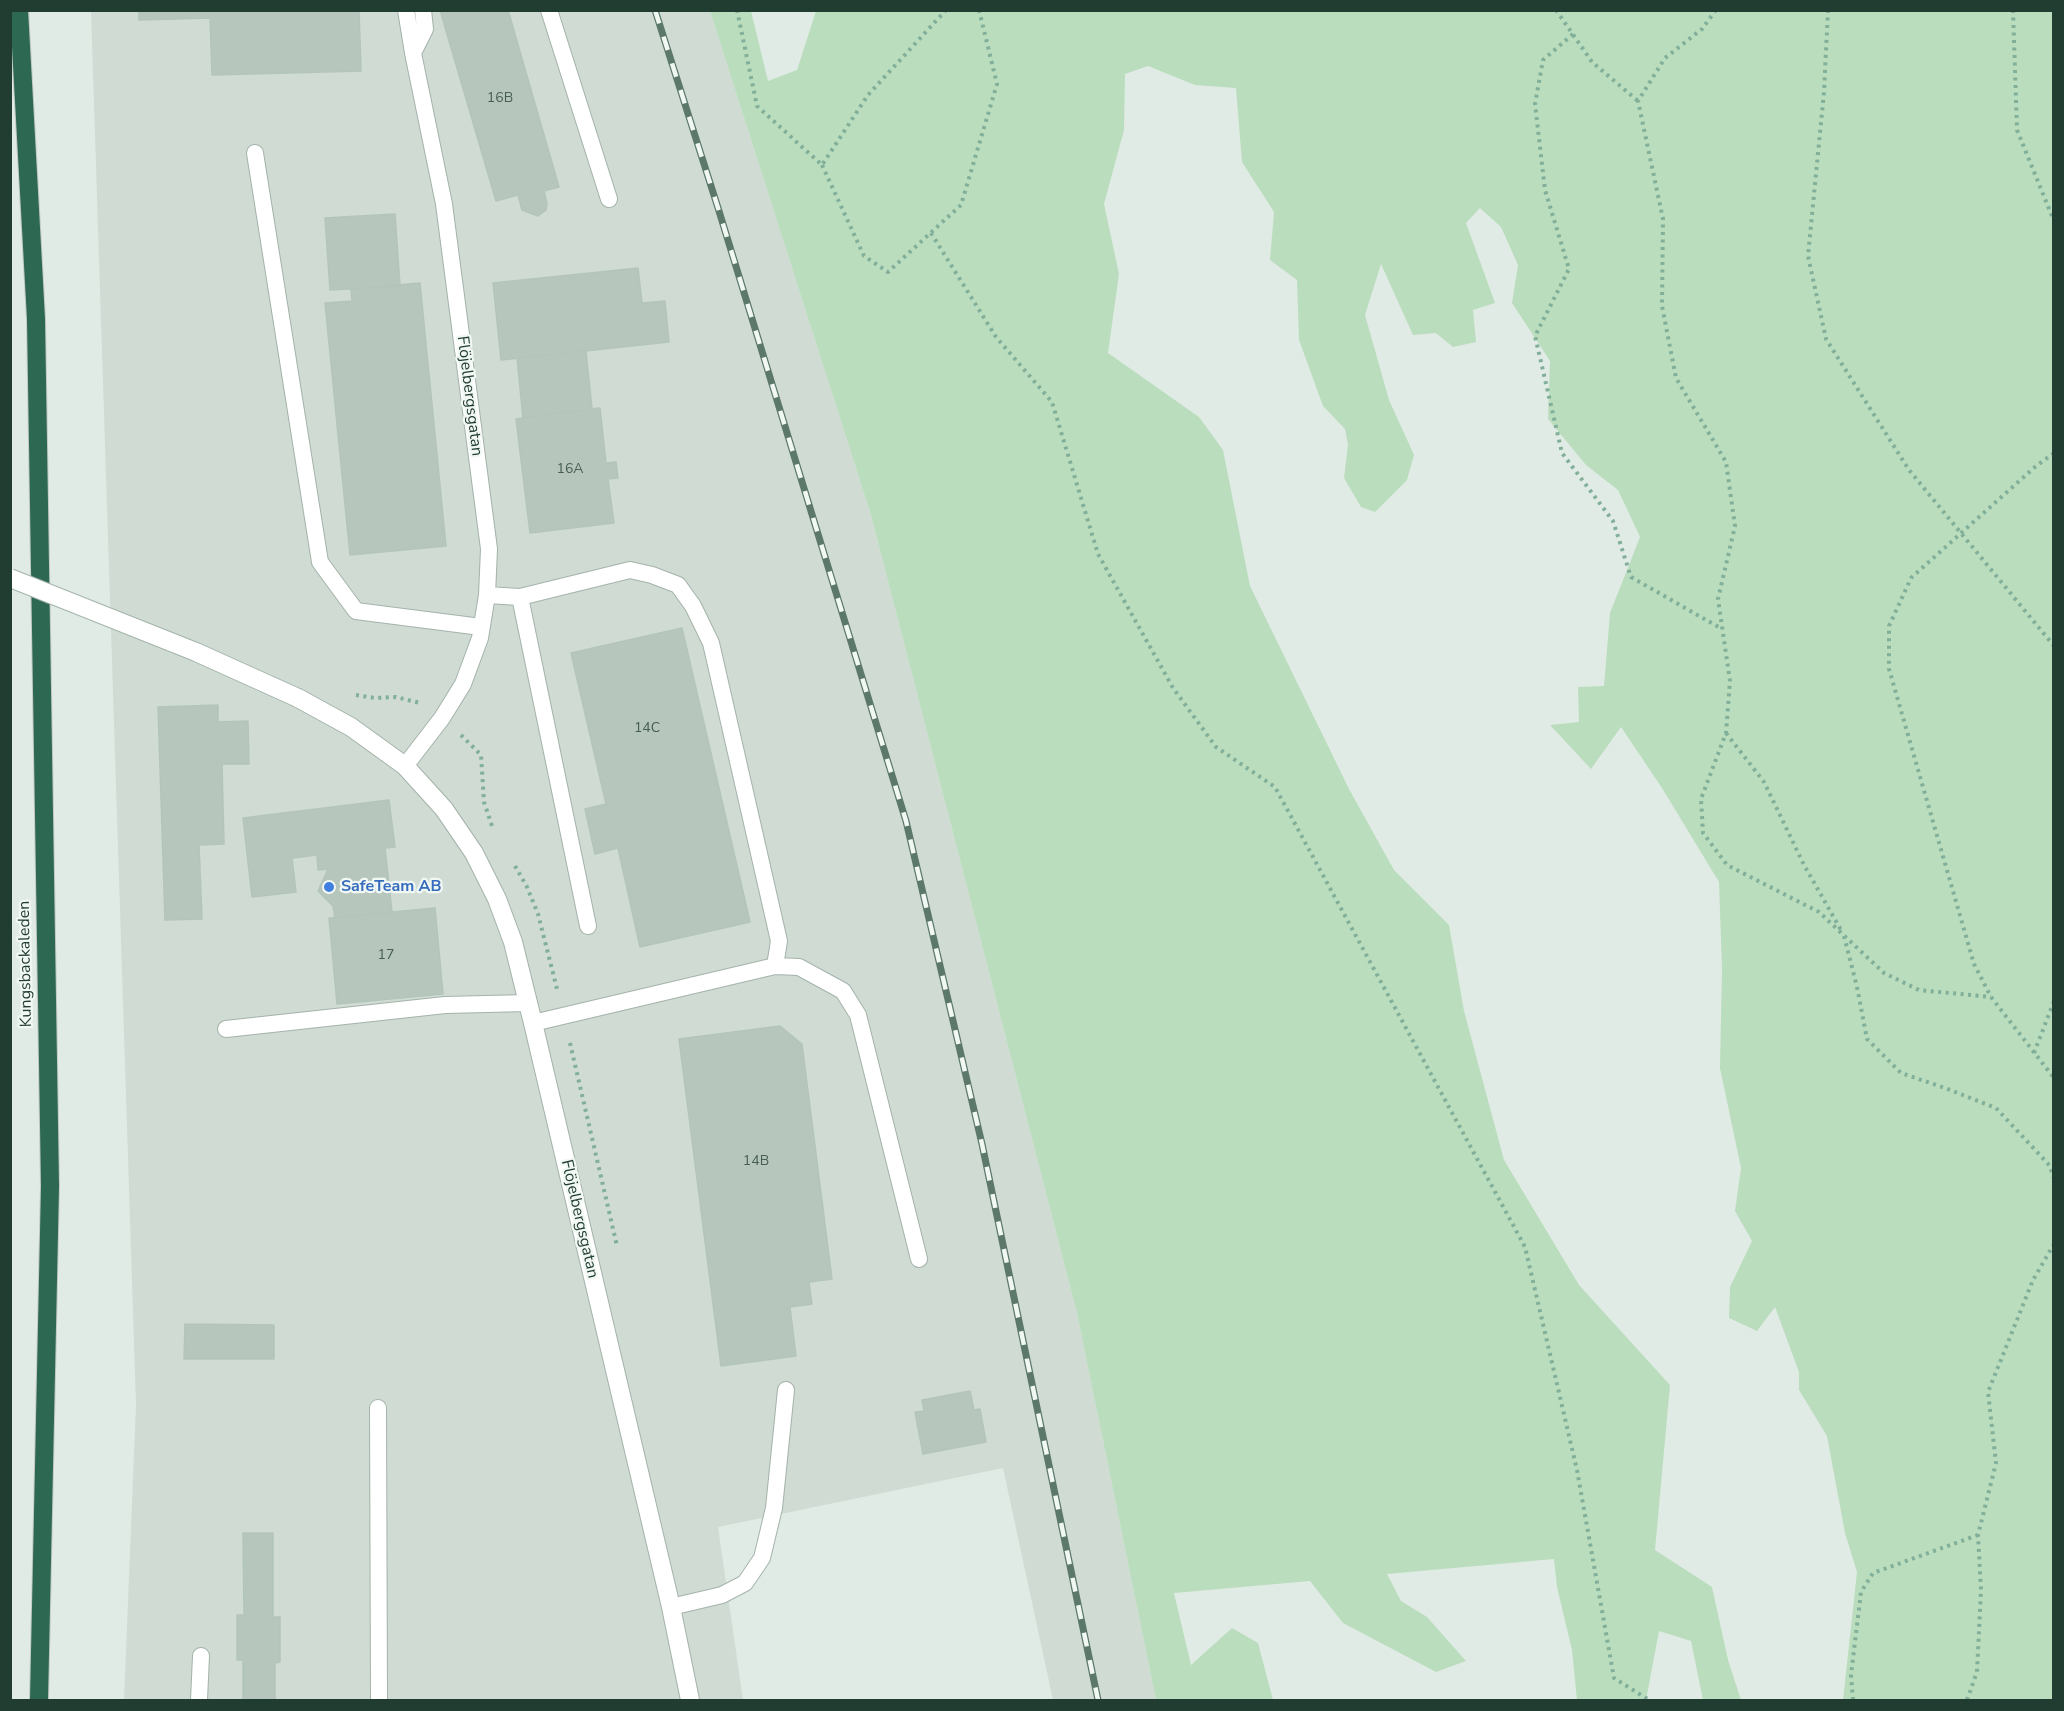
<!DOCTYPE html>
<meta charset="utf-8">
<style>
body{margin:0}
#map{position:relative;width:2064px;height:1711px;overflow:hidden;background:#e1ebe5;font-family:"Nunito Sans",sans-serif}
canvas{display:block}
.frame{position:absolute;inset:0;border:12px solid #213c30;pointer-events:none}
</style>
<div id="map">
<canvas width="2064" height="1711"></canvas>
<div class="frame"></div>
</div>
<script>
const ctx = document.querySelector('canvas').getContext('2d');
ctx.lineJoin = 'round';
function fill(path, color) { ctx.fillStyle = color; ctx.fill(path, 'evenodd'); }
const toPath = rows => new Path2D(rows.map(r => 'M' + r).join(''));
function trace(path, color, width, dash) { ctx.strokeStyle = color; ctx.lineWidth = width; ctx.lineCap = dash ? 'butt' : 'round'; ctx.setLineDash(dash || []); ctx.stroke(path); }
function write(font, color, halo, rows, align = 'center') {
  ctx.font = font + ' "Nunito Sans",sans-serif'; ctx.lineWidth = 4.5; ctx.setLineDash([]); ctx.textBaseline = 'middle'; ctx.strokeStyle = halo; ctx.fillStyle = color; for (const [text, x, y, turn = 0] of rows) {
    ctx.save(); ctx.translate(x, y); ctx.rotate((+turn || 0) * Math.PI / 180); ctx.textAlign = isNaN(turn) ? turn : align; if (halo) ctx.strokeText(text, 0, 0); ctx.fillText(text, 0, 0); ctx.restore();
  }
}
fill(toPath([
 [91,11,710,11,871,515,1077,1313,1156,1700,1053,1700,1003,1468,718,1527,743,1700,124,1700,136,1405]
]), '#cfdbd3');
fill(toPath([
 [710,11,751,11,768,81,797,70,816,11,2053,11,2053,1700,1843,1700,1857,1572,1845,1533,1827,1436,1799,1390,1799,1372,1775,1307,1757,1331,1729,1318,1730,1287,1752,1241,1735,1211,1741,1168,1720,1068,1722,969,1719,882,1662,788,1621,727,1591,769,1550,725,1579,722,1578,687,1604,686,1610,613,1640,537,1618,490,1586,465,1548,419,1550,361,1512,303,1518,265,1501,227,1480,208,1466,223,1495,303,1473,310,1476,342,1453,347,1436,333,1413,335,1381,264,1365,315,1389,400,1414,455,1407,480,1375,512,1361,507,1344,478,1348,445,1345,429,1323,406,1299,340,1297,280,1270,260,1274,212,1242,162,1236,88,1195,85,1148,66,1125,74,1124,130,1104,204,1119,274,1108,353,1199,417,1223,450,1250,586,1349,789,1394,870,1449,925,1464,1011,1504,1160,1579,1285,1670,1385,1655,1550,1712,1587,1728,1660,1741,1700,1703,1700,1691,1641,1659,1631,1646,1700,1577,1700,1572,1650,1557,1587,1554,1559,1387,1574,1401,1601,1427,1617,1466,1661,1436,1672,1343,1623,1310,1581,1174,1593,1191,1665,1232,1628,1258,1643,1273,1700,1156,1700,1077,1313,871,515]
]), '#baddbd');
const building = toPath([
 [139,10,359,10,361,71,212,75,210,18,139,20,139,10],
 [440,10,508,10,559,187,544,191,547,203,546,210,538,216,522,210,518,195,496,201,440,10],
 [395,214,400,286,330,290,325,218,395,214],
 [638,268,642,303,665,301,669,342,501,360,493,283,638,268],
 [420,283,446,546,350,555,325,303,352,301,351,289,420,283],
 [586,351,592,409,523,418,517,358,586,351],
 [600,408,606,463,616,462,618,478,608,479,614,523,530,533,516,419,600,408],
 [682,628,750,922,640,947,618,848,595,854,585,809,606,804,571,653,682,628],
 [218,705,218,722,248,721,249,764,222,764,224,844,199,845,202,919,165,920,158,707,218,705],
 [389,800,395,847,385,848,392,912,335,918,333,906,318,891,328,869,318,870,317,855,292,858,296,892,252,897,243,818,389,800],
 [435,908,443,994,337,1004,329,918,435,908],
 [780,1026,802,1044,832,1279,809,1282,812,1304,790,1307,796,1356,721,1366,679,1039,780,1026],
 [185,1324,274,1325,274,1359,184,1359,185,1324],
 [970,1391,974,1410,980,1409,986,1442,923,1454,915,1412,924,1411,922,1400,970,1391],
 [243,1533,273,1533,273,1617,280,1617,280,1662,275,1663,275,1700,243,1700,243,1660,237,1660,237,1615,244,1615,243,1533]
]);
fill(building, '#b6c6bd');
trace(building, '#b3c5bb', 1.5);
const service = toPath([
 [406,10,413,53],
 [549,10,609,199],
 [255,153,320,562,356,611,481,627],
 [487,595,520,597,630,570,652,575,678,585,693,606,711,643,779,941,775,966],
 [520,597,588,926],
 [405,766,442,718,463,684,480,638,487,595,489,549,444,204,413,53,425,29,423,10],
 [533,1023,775,966,799,967,843,991,858,1015,919,1259],
 [226,1029,445,1005,528,1003],
 [378,1408,379,1700],
 [671,1607,722,1595,745,1583,762,1558,774,1508,786,1390],
 [199,1700,201,1656]
]);
const minor = toPath([
 [298,698,351,727,405,766,444,809,474,853,497,899,513,942,533,1023,671,1607,690,1700]
]);
const motorway = toPath([
 [19,10,36,319,50,1186,39,1700]
]);
trace(service, '#a4b3ab', 18);
trace(minor, '#a4b3ab', 20);
trace(motorway, '#c1c8c5', 20);
trace(toPath([
 [737,10,757,106,822,165,868,95,946,10],
 [1556,10,1592,62,1638,101],
 [1716,10,1702,29,1665,58,1638,101,1663,219,1662,306,1676,378,1726,462,1735,526,1718,599,1730,681,1726,733,1701,799,1703,833,1727,865,1819,912,1884,973,1919,990,1991,997],
 [1828,10,1824,92,1808,256,1826,339,1909,470,2054,646],
 [2013,10,2017,130,2054,221],
 [1573,34,1543,60,1535,104,1545,190,1569,269,1535,336,1562,453,1613,521,1631,577,1722,629],
 [822,165,864,256,888,272,961,205,997,84,979,10],
 [931,233,996,337,1052,402,1098,554,1173,688,1216,747,1275,787,1525,1247,1577,1470,1614,1678,1649,1700],
 [2054,453,2036,466,1911,578,1889,626,1889,669,1974,964,1991,997,2054,1078],
 [356,695,375,698,396,697,420,703],
 [1726,733,1764,782,1804,865,1841,930],
 [461,735,481,755,484,802,492,826],
 [515,866,527,887,538,914,557,989],
 [1844,936,1857,987,1867,1039,1901,1073,1945,1088,1996,1108,2050,1166,2054,1179],
 [570,1043,617,1246],
 [2034,1053,2054,1001],
 [1853,1700,1851,1675,1861,1592,1873,1573,1978,1535],
 [1967,1700,1977,1672,1981,1590,1978,1535,1996,1463,1988,1392,2033,1280,2054,1244]
]), '#81af99', 4, [3, 4.5]);
trace(service, '#fff', 16);
trace(minor, '#fff', 18);
trace(motorway, '#2d6852', 18);
const rail = toPath([
 [655,10,719,211,906,821,982,1144,1098,1700]
]);
trace(rail, '#5c786b', 7);
trace(rail, '#f1f8f3', 4.5, [14]);
const minorBridge = toPath([
 [10,578,196,652,298,698]
]);
trace(minorBridge, '#a4b3ab', 20, []);
trace(minorBridge, '#fff', 18);
for (const [x, y, r, color] of [
 [329,887,6,"#3f7fe0"]
]) { const dot = new Path2D(); dot.arc(x, y, r, 0, 2 * Math.PI); ctx.fillStyle = color; ctx.fill(dot); trace(dot, '#f1f8f3', 2); }
write('14px', '#465e53', null, [
 ["16B",500,99],
 ["16A",570,470],
 ["14C",647,729],
 ["17",386,956],
 ["14B",756,1162]
]);
write('16px', '#213c30', '#f1f8f3', [
 ["Flöjelbergsgatan",469,396,83],
 ["Kungsbackaleden",26,964,-91],
 ["Flöjelbergsgatan",579,1219,77]
]);
write('bold 16px', '#366cbe', '#f1f8f3', [
 ["SafeTeam AB",341,887]
], 'left');
</script>
